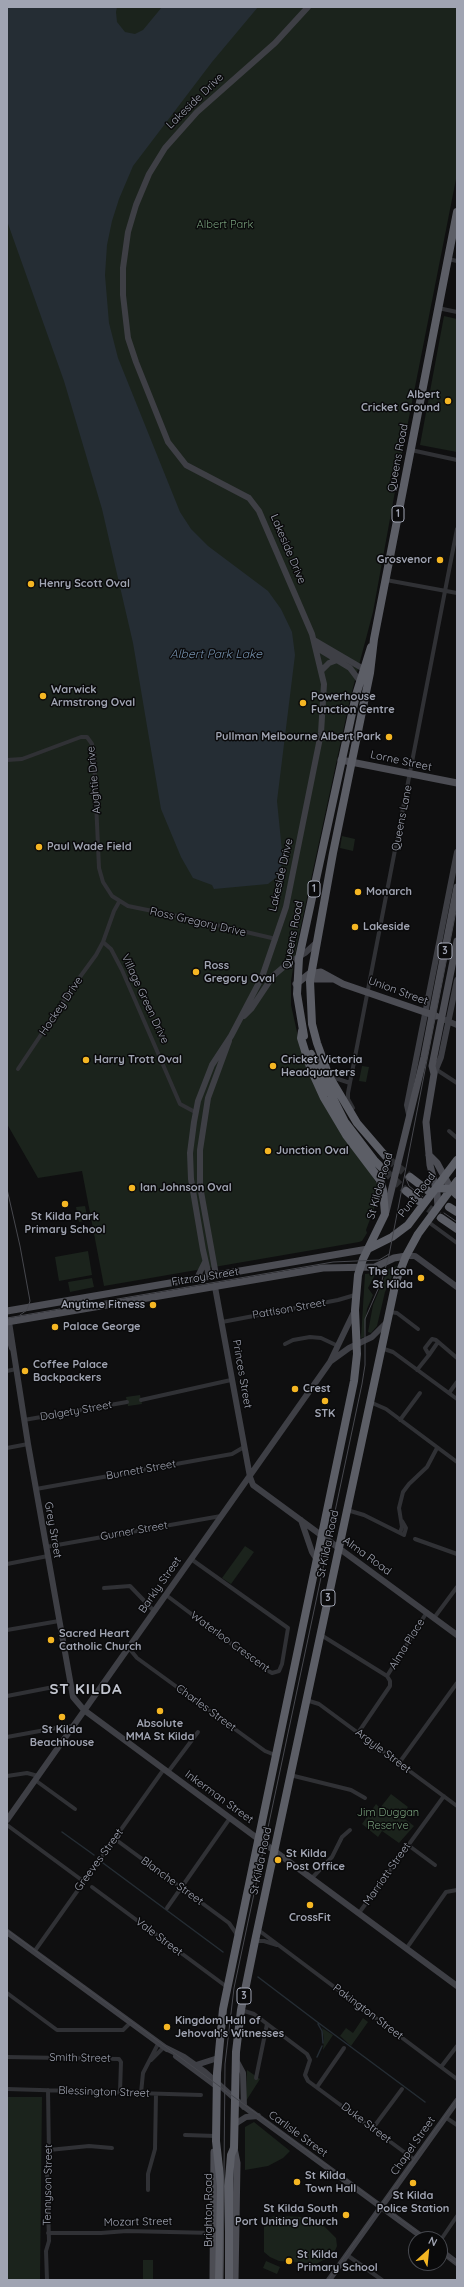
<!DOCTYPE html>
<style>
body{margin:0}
#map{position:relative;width:464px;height:2287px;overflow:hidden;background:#0f0f10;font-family:Quicksand,sans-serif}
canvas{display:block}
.frame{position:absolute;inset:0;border:8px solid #a0a4b2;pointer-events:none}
.north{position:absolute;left:408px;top:2231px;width:40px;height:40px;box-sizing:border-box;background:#0a0a0b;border:1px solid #46484e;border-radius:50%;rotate:27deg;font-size:11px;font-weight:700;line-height:16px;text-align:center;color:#a0a4b2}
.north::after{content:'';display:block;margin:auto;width:14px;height:18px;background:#f5b623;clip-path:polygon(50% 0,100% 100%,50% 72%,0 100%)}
</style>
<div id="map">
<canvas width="464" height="2287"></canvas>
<div class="frame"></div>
<div class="north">N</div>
</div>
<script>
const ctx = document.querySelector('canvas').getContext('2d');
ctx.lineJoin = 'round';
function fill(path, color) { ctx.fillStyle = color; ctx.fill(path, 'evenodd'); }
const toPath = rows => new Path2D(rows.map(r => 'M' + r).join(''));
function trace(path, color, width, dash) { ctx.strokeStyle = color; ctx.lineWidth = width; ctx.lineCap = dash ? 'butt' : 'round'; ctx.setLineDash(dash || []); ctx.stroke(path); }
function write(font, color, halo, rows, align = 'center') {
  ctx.font = font + ' Quicksand,sans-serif'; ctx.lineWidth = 3; ctx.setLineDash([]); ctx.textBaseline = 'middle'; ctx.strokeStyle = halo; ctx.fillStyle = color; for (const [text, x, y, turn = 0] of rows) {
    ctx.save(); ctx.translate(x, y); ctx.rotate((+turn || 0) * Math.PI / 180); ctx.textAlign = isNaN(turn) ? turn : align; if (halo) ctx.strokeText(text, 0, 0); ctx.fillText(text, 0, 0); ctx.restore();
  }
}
fill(toPath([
 [7,7,457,7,457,174,402,453,373,612,350,699,297,944,291,981,291,1005,297,1032,300,1046,311,1073,377,1184,378,1198,366,1230,367,1233,362,1241,359,1242,104,1286,82,1171,38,1178,7,1124],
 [444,316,457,319,457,452,420,445],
 [342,836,355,839,353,851,340,848],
 [362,1066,369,1067,366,1082,359,1081],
 [85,1206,88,1220,79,1222,76,1207],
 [88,1251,92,1275,59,1281,55,1257],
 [397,1266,385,1292,377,1326,371,1333,368,1332,373,1305,388,1269],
 [383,1272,381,1276,375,1275,368,1288,373,1295,367,1309,364,1337,361,1338,365,1274],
 [92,1278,94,1287,70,1292,68,1282],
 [140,1395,142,1404,128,1406,126,1397],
 [245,1546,254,1552,231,1584,222,1578],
 [391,1794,408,1807,401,1816,414,1826,399,1843,382,1831,378,1837,362,1824,376,1804,380,1808],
 [363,2018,368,2022,351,2046,340,2036,346,2028,353,2033],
 [322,2028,333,2035,323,2050,324,2039],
 [247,2070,260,2079,246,2101,246,2095],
 [7,2097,42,2097,40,2280,7,2280],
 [254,2122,290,2151,283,2158,268,2166,245,2170,245,2127],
 [275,2216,304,2217,323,2225,336,2238,337,2246,333,2255,316,2264,279,2261,270,2257,264,2252,264,2223,268,2218],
 [143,2260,153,2260,153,2279,143,2279],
 [266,2261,280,2267,277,2274,263,2268]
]), '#1b231c');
fill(toPath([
 [7,7,117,7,116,12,117,22,125,32,135,34,143,30,162,7,258,7,212,62,133,166,119,199,112,221,107,245,105,275,109,323,118,358,180,512,191,529,208,546,268,591,281,609,292,632,295,655,277,801,283,861,278,876,268,884,214,889,212,885,193,878,181,857,161,809,133,643,102,509,64,381,7,221]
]), '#252d34');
trace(toPath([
 [62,1832,94,1855],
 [103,1863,223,1952],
 [258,1977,316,2021],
 [316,2021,425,2102],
 [318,2024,322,2031,323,2043],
 [317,2057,322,2046]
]), '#252d34', 1.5);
trace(toPath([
 [388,1159,410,1177],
 [385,1171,406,1191],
 [419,1201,439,1216]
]), '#2c2d30', 8, [8, 4]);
trace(toPath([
 [448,259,457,261],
 [438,308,457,312],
 [411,450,457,460],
 [386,580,457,593],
 [7,760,22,759,81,737,87,737,92,744,94,757,99,868,103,882,112,896,128,906,182,917,276,939],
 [119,902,114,911,103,942,111,949,122,970,180,1104,195,1112],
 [18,1069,77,981,96,955,103,942],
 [437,1070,457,1083],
 [332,1077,350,1083],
 [353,1108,348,1099,348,1093,457,529],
 [449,1131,457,1138],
 [427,1221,457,1243],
 [390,1312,397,1313,418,1329],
 [222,1322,338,1300,355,1295],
 [285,1344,293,1340,310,1337,321,1338,338,1346],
 [381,1348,393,1352,457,1399],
 [429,1355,438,1342],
 [417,1370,429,1355,425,1348,432,1339,436,1340,457,1358],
 [7,1371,16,1369],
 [449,1393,457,1382],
 [141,1400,231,1380],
 [370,1402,386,1409,457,1462],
 [24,1420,127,1402],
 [400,1420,420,1393],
 [7,1448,28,1444],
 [36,1489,232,1454,244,1447],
 [347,1510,364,1515,404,1535,406,1528,402,1521],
 [400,1533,402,1527,399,1508,403,1492,409,1484,427,1467,437,1448],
 [415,1539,457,1554],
 [46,1547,221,1516],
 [7,1564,48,1556],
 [104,1588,130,1586,154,1611],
 [166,1595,265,1669,272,1673,279,1671,282,1664,288,1628,191,1559],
 [434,1618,457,1587],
 [7,1630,59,1621],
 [321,1635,387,1676,390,1681,390,1686,358,1733],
 [128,1647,137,1658,265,1751,275,1755],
 [387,1676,427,1612],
 [7,1696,69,1684],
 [306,1700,319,1704,457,1806],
 [7,1737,67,1726,73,1727],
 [399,1763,457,1683],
 [168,1772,198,1732],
 [290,1775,351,1790,365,1798],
 [7,1776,27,1773,38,1776],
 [35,1780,75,1809],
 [7,1825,83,1881],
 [115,1839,229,1923,238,1936],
 [408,1845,435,1865],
 [312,1878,332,1857,342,1837,350,1830],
 [92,1887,227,1987],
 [167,1908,230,1818],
 [359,1913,444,1796],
 [257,1929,457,2079],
 [255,1941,264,1941,277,1945],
 [406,1949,446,1892,457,1890],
 [34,1952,164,1769],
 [7,1993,57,2030,123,2030,130,2023],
 [241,2010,254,2014,307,2054,310,2060,305,2075,308,2081,415,2160],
 [7,2057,119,2059,121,2062,120,2092],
 [151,2060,164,2047],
 [441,2067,457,2046],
 [256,2078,267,2024],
 [317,2087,344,2048],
 [7,2089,201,2095],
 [141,2093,143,2073,158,2044],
 [445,2117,457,2125],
 [373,2128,402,2089],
 [185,2135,216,2136],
 [49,2150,89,2146,112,2148],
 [148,2190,148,2174,155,2149,156,2094],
 [48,2233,101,2233,127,2231,213,2233],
 [440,2241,457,2216],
 [347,2255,382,2280],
 [47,2280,46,2251,49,2241,47,2169,49,2155,48,2090]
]), '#303135', 4);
trace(toPath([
 [314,640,367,671],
 [317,648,350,668,359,680],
 [322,670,329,663,337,660],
 [244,1016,251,1009,273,976,287,964,305,953,316,943],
 [445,1020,457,1025],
 [434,1074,441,1057,457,980],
 [409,1114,407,1105,457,852],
 [406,1256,415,1256,457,1287],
 [216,1275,200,1186,200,1150,208,1098,229,1041],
 [209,1276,203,1250,191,1179,190,1153,194,1122,198,1101,212,1065,231,1036,262,977,286,907,321,733,324,684,312,634,259,511,249,498,186,465,168,442,136,362,128,338,123,295,123,268,128,232,136,205,149,174,165,148,197,112,275,43,308,7],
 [197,1278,205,1262],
 [215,1287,250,1477,253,1485,457,1635],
 [9,1322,28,1444,73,1697,84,1710,457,1986],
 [7,1332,12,1348],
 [331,1361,349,1348,372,1337,386,1323],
 [301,1520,312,1552,317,1560],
 [7,1820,330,1362,355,1310],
 [7,1932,167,2049],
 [164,2047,184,2057,205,2072,242,2105,425,2239],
 [176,2056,215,2085],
 [236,2060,243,2073,244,2107],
 [196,2065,218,2058],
 [235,2124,246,2117,258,2116],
 [440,2250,457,2263],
 [329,2280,457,2101]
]), '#3e3f45', 6);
trace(toPath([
 [341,760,457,783],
 [311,979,332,979],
 [296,984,309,974,321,972,343,984,436,1016],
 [429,1155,437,1163,451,1189],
 [438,1207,437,1193,430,1165,426,1122,434,1074,432,1066,457,941],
 [386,1212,424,1057,457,887],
 [7,1311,368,1249],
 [7,1322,323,1268,375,1267,394,1258,406,1256],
 [234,2148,237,2163,235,2280],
 [213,2280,214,2152]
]), '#4c4d54', 7);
trace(toPath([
 [304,1036,297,994,299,958,356,695,371,647],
 [311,1054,345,1122,374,1160,385,1171],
 [388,1159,357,1123,329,1076,317,1043,312,1024,310,981,333,853,370,673,374,639,457,212],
 [410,1177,427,1190],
 [436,1188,451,1189,457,1195],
 [406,1191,419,1201],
 [449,1207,457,1212],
 [441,1218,457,1229],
 [368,1249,392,1237,408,1225,457,1160],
 [219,2280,221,2186,216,2141,217,2073,223,2009,354,1381,357,1354,355,1310,358,1275,363,1259,385,1214,383,1190,380,1180,346,1135,324,1098,310,1067,301,1038,302,1031],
 [229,2280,229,2179,231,2155,234,2148,236,2052,241,2010,255,1941,396,1281,406,1256,418,1234,457,1181]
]), '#5c5e66', 8);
trace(toPath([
 [405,1176,409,1186,423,1197],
 [7,1189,20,1246,30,1301,27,1310,20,1315],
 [444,1213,457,1222],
 [7,1318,333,1262,379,1260,389,1254],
 [7,1930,427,2239],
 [440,2252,457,2264],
 [223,2280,225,2064,234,1988,362,1384,365,1365,365,1319,382,1280,389,1255,457,906],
 [328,2280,457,2099]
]), '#47484e', 1);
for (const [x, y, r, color] of [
 [448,401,4,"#f5b623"],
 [440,560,4,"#f5b623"],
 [31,584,4,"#f5b623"],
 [43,696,4,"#f5b623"],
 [303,703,4,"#f5b623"],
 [389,737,4,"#f5b623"],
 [39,847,4,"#f5b623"],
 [358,892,4,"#f5b623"],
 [355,927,4,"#f5b623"],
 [196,972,4,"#f5b623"],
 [86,1060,4,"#f5b623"],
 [273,1066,4,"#f5b623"],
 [268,1151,4,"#f5b623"],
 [132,1188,4,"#f5b623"],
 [65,1204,4,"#f5b623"],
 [421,1278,4,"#f5b623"],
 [153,1305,4,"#f5b623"],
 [55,1327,4,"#f5b623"],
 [25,1371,4,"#f5b623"],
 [295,1389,4,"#f5b623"],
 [325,1401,4,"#f5b623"],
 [51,1640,4,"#f5b623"],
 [160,1711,4,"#f5b623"],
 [62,1717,4,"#f5b623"],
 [278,1860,4,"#f5b623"],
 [310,1905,4,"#f5b623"],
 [167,2027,4,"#f5b623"],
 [297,2182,4,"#f5b623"],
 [413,2183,4,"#f5b623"],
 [346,2215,4,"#f5b623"],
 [289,2261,4,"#f5b623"]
]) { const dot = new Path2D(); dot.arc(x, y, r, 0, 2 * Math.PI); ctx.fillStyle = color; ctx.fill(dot); trace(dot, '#0a0a0b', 1.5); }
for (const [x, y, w] of [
 [398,514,12],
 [314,889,12],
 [445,951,14],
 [328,1598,14],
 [244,1996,14]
]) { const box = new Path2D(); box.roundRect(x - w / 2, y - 8, w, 16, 3); ctx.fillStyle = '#0a0a0b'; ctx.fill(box); trace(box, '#a0a4b2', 1); }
write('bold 10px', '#a0a4b2', null, [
 ["1",398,514],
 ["1",314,889],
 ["3",445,951],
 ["3",328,1598],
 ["3",244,1996]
]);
write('11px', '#a0a4b2', '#0a0a0b', [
 ["Lakeside Drive",195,101,-44],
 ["Queens Road",398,458,-79],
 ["Lakeside Drive",288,549,67],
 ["Lorne Street",401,761,12],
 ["Aughtie Drive",94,780,-95],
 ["Queens Lane",402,818,-79],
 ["Lakeside Drive",281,875,-77],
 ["Ross Gregory Drive",198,922,13],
 ["Queens Road",293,935,-79],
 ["Union Street",398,991,20],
 ["Village Green Drive",145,999,65],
 ["Hockey Drive",61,1006,-56],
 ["St Kilda Road",380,1186,-74],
 ["Punt Road",417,1195,-52],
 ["Fitzroy Street",205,1277,-9],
 ["Pattison Street",289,1309,-10],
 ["Princes Street",242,1374,80],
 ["Dalgety Street",76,1411,-10],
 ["Burnett Street",141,1470,-10],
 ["Grey Street",53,1530,80],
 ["Gurner Street",134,1531,-10],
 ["St Kilda Road",328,1544,-78],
 ["Alma Road",367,1556,36],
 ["Barkly Street",160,1585,-55],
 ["Waterloo Crescent",230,1642,36],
 ["Alma Place",407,1644,-58],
 ["Charles Street",206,1708,36],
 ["Argyle Street",383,1751,37],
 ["Inkerman Street",219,1797,36],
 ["Greeves Street",99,1860,-54],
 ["St Kilda Road",261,1861,-78],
 ["Marriott Street",387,1874,-55],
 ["Blanche Street",172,1881,36],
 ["Vale Street",159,1937,37],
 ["Pakington Street",368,2012,37],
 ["Smith Street",80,2058,1],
 ["Blessington Street",104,2092,2],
 ["Duke Street",366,2123,37],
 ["Carlisle Street",298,2134,36],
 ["Chapel Street",413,2146,-55],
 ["Tennyson Street",48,2185,-89],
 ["Brighton Road",209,2210,-90],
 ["Mozart Street",138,2222,-1]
]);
write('11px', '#769d7a', '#0a0a0b', [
 ["Albert Park",225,225],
 ["Jim Duggan",388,1813],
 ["Reserve",388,1826]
]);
write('bold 11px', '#a0a4b2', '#0a0a0b', [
 ["Albert",440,395,"right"],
 ["Cricket Ground",440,408,"right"],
 ["Grosvenor",432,560,"right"],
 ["Henry Scott Oval",39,584],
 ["Warwick",51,690],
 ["Armstrong Oval",51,703],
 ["Powerhouse",311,697],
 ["Function Centre",311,710],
 ["Pullman Melbourne Albert Park",381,737,"right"],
 ["Paul Wade Field",47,847],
 ["Monarch",366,892],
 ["Lakeside",363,927],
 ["Ross",204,966],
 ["Gregory Oval",204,979],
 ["Harry Trott Oval",94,1060],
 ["Cricket Victoria",281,1060],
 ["Headquarters",281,1073],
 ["Junction Oval",276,1151],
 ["Ian Johnson Oval",140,1188],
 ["St Kilda Park",65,1217,"center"],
 ["Primary School",65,1230,"center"],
 ["The Icon",413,1272,"right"],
 ["St Kilda",413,1285,"right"],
 ["Anytime Fitness",145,1305,"right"],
 ["Palace George",63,1327],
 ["Coffee Palace",33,1365],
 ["Backpackers",33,1378],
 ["Crest",303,1389],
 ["STK",325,1414,"center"],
 ["Sacred Heart",59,1634],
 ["Catholic Church",59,1647],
 ["Absolute",160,1724,"center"],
 ["MMA St Kilda",160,1737,"center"],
 ["St Kilda",62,1730,"center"],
 ["Beachhouse",62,1743,"center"],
 ["St Kilda",286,1854],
 ["Post Office",286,1867],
 ["CrossFit",310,1918,"center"],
 ["Kingdom Hall of",175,2021],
 ["Jehovah's Witnesses",175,2034],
 ["St Kilda",305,2176],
 ["Town Hall",305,2189],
 ["St Kilda",413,2196,"center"],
 ["Police Station",413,2209,"center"],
 ["St Kilda South",338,2209,"right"],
 ["Port Uniting Church",338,2222,"right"],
 ["St Kilda",297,2255],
 ["Primary School",297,2268]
], 'left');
write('italic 12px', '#7591ae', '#0a0a0b', [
 ["Albert Park Lake",216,654]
]);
ctx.letterSpacing = '1px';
write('bold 15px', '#c1c4ce', '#0a0a0b', [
 ["ST KILDA",86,1689]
]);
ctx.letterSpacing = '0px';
</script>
